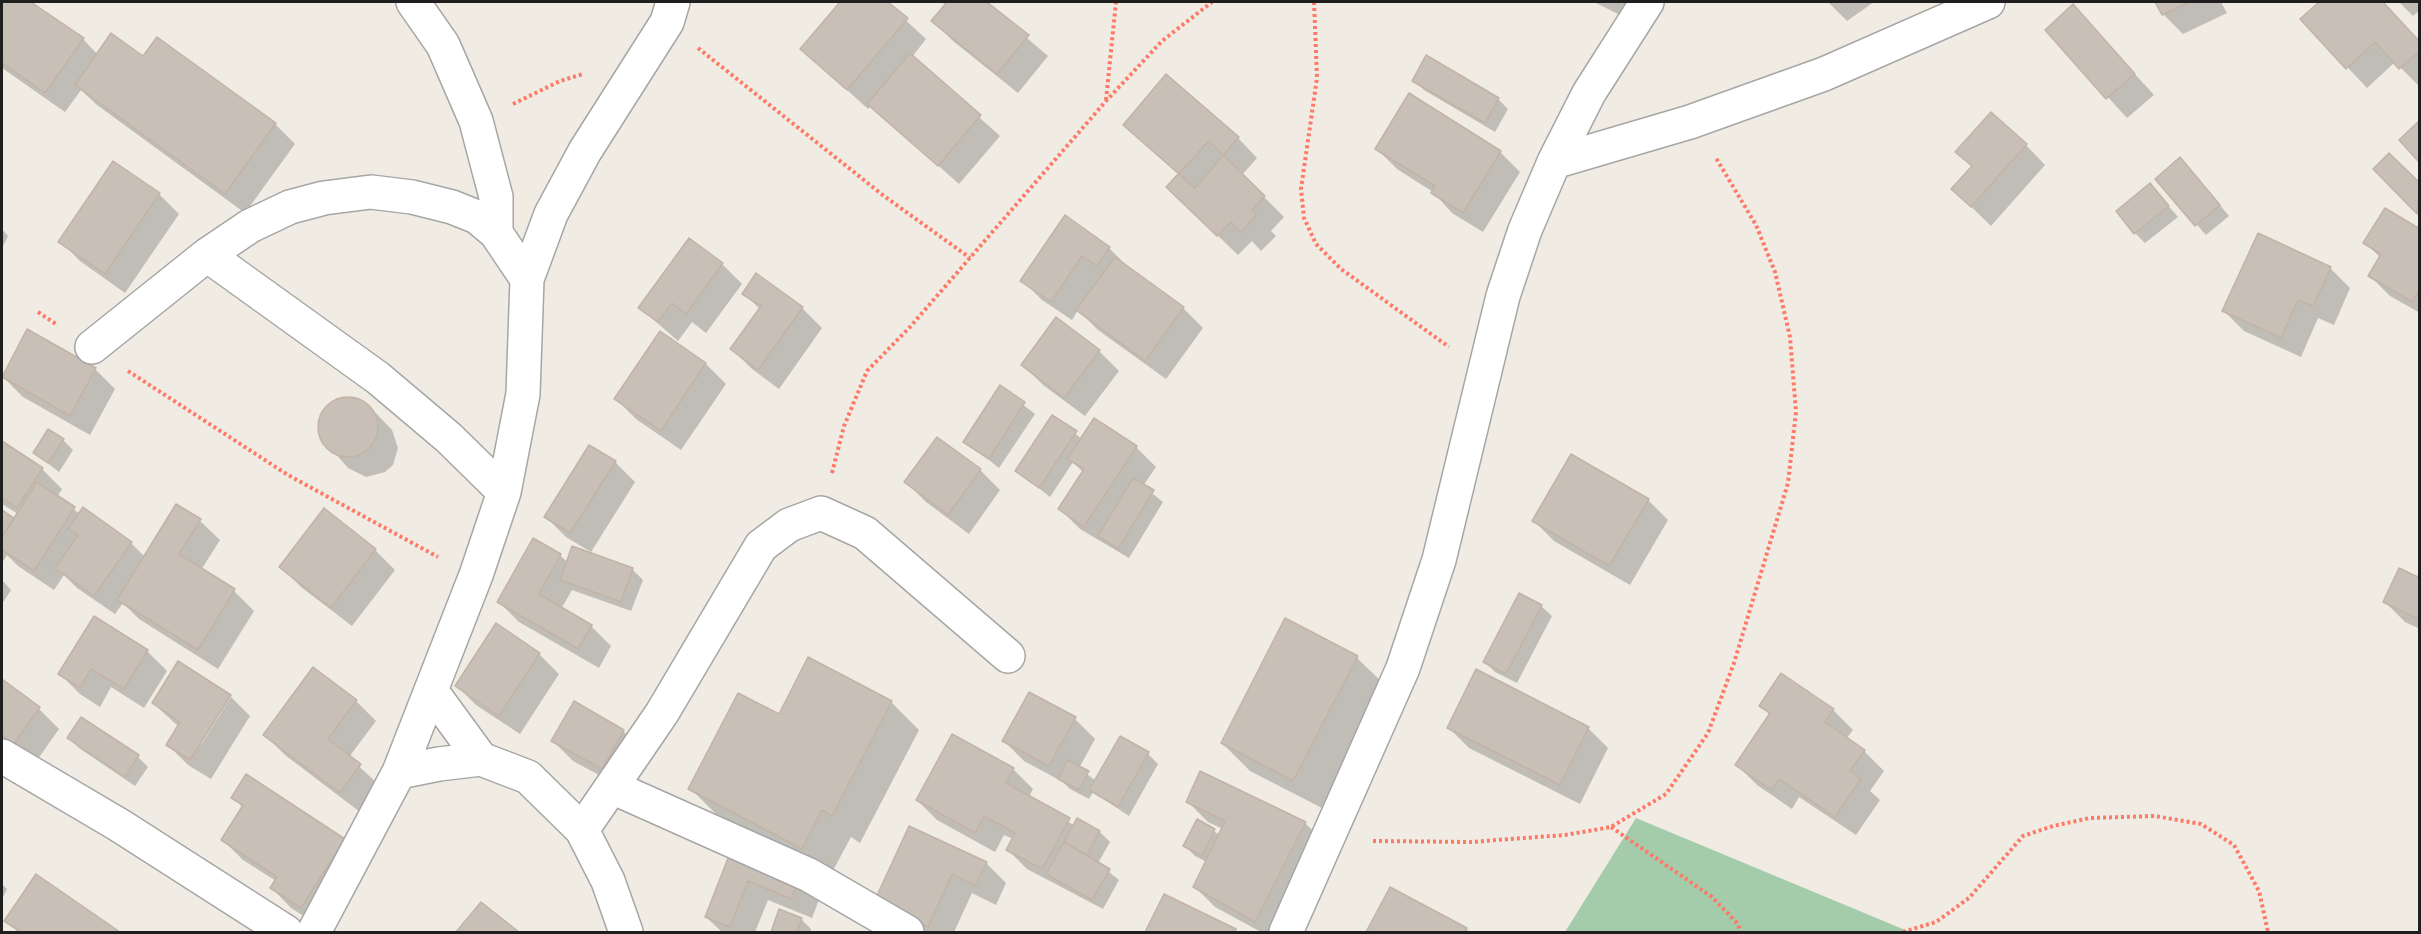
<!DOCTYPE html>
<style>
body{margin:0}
#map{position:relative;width:2421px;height:934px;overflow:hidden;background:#f0ece4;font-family:Barlow,sans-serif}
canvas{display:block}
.frame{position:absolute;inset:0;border:3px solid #1f1f1f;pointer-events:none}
</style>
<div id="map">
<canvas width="2421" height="934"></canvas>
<div class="frame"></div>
</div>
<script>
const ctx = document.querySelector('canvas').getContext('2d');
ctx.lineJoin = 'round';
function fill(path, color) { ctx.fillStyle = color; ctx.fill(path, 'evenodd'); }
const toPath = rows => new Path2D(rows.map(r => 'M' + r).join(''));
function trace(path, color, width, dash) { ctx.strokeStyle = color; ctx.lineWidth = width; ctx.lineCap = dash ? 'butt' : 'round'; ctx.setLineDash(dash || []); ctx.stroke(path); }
fill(toPath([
 [1636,818,1910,932,1565,932]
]), '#a4cbaa');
fill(toPath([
 [2,2,28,2,83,39,98,55,143,59,275,124,295,144,245,213,97,105,81,90,65,112,2,68],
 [842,2,886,2,926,39,912,57,1000,136,959,184,871,106,868,109,802,49],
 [941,2,985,2,1048,56,1018,93,953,41,933,21,946,5],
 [1594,2,1628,2,1620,15],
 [1828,2,1874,2,1847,21],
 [2157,2,2221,2,2227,13,2183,34,2163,14],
 [2322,2,2383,2,2420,42,2420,87,2395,62,2367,88,2302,19],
 [2399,2,2420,2,2420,10,2413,16],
 [2073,6,2154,95,2127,118,2047,30],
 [1414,80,1498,99,1508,109,1495,132,1424,90],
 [1125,125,1238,138,1257,158,1242,175,1284,217,1271,231,1276,236,1261,251,1252,241,1238,255,1188,207,1179,175],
 [2026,145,2045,165,1991,226,1953,189,1973,168,1957,152],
 [1377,149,1500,152,1520,172,1483,232,1452,213,1433,192,1397,169],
 [2190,169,2229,216,2206,235,2157,179],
 [2375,169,2420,185,2420,214],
 [2150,185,2178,217,2145,243,2135,233],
 [159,194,179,214,125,293,80,261,60,241],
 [1066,217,1109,248,1129,268,1183,308,1203,328,1166,379,1098,330,1078,310,1072,320,1042,300,1022,280],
 [2,229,8,236,2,248],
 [2420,231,2420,313,2390,296,2370,276,2381,258,2365,243],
 [689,240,722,264,742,284,706,333,692,322,678,341,640,308],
 [2330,268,2350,288,2334,325,2318,318,2301,357,2244,331,2224,311],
 [744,294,802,308,822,328,779,389,752,369,732,349,760,309],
 [1056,319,1099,351,1119,371,1085,416,1043,385,1023,365],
 [28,331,95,369,115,389,90,435,23,397,3,377],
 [660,333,706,364,726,384,681,450,636,419,616,399],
 [1000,387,1035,414,999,468,965,441],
 [355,398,372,409,392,430,398,448,393,465,385,472,366,477,348,468,322,438,319,420,329,404,337,400],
 [1053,417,1082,439,1136,447,1156,467,1143,486,1163,502,1129,558,1080,529,1060,509,1084,473,1073,462,1050,497,1016,470],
 [63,440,73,450,59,472,35,453],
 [2,442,42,469,62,489,57,497,80,514,131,543,145,557,200,521,220,540,201,570,234,591,254,611,218,669,139,619,123,603,115,614,77,588,64,575,54,590,18,566,7,555,2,563,2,512,14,520,18,514,2,504],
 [615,462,635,482,591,552,566,537,546,517],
 [980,470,1000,490,969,534,926,502,906,482],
 [1648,500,1668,520,1630,585,1554,541,1534,521],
 [375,550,395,570,352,626,301,587,281,567],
 [560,555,568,563,632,569,643,580,631,611,572,590,561,609,591,626,611,646,599,668,519,622,499,602],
 [2,580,11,590,2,604],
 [2420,580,2420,629,2405,622,2385,602],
 [1541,606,1552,616,1517,683,1495,672,1485,662],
 [147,651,167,671,144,708,111,687,100,707,80,694,60,674],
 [539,654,559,674,520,734,476,705,456,685],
 [1357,658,1385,685,1322,808,1250,771,1222,743],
 [178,663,201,745,231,697,250,716,211,779,188,765,168,745,179,727,153,703],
 [314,669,356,701,376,721,349,757,380,786,360,812,285,755,265,735],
 [2,681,39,709,59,729,35,763,2,739],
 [891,702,919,730,860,843,851,837,830,876,718,816,690,788,779,716],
 [574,703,623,731,643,751,623,788,573,761,553,741],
 [1761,706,1833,710,1853,730,1846,739,1864,751,1884,771,1870,791,1880,800,1856,835,1799,797,1792,809,1757,785,1737,765,1770,715],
 [1075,719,1095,739,1079,768,1096,781,1148,754,1158,764,1129,816,1093,792,1089,799,1070,789,1063,782,1024,761,1004,741],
 [1449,728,1588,728,1608,748,1580,804,1469,748],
 [69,738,138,757,148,767,135,786,79,748],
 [1013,769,1033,789,1029,797,1075,826,1078,820,1100,832,1110,842,1098,863,1119,880,1103,909,1027,869,1007,849,1013,839,1004,835,995,852,937,820,917,800],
 [233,797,344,840,321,927,291,908,272,888,276,881,243,860,223,840,243,808],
 [1188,802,1305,823,1325,843,1280,932,1261,932,1215,907,1195,887,1207,862,1195,856,1185,846,1197,821,1220,835,1223,829,1208,822],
 [909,828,986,863,1006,883,996,905,972,893,954,932,920,932],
 [733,850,820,897,812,918,768,900,755,932,722,932,706,917],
 [37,876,118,932,18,932,6,920],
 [2,884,7,889,2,899],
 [1390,889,1466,929,1470,932,1368,932],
 [1164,896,1235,931,1237,932,1147,932],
 [481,904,517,932,458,932],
 [780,911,801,919,811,929,810,932,772,932]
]), '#0003');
const building = toPath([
 [2,2,31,2,84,38,45,93,2,63,2,2],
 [840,2,888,2,908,18,847,90,800,49,840,2],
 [947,2,987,2,1029,35,997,74,931,21,947,2],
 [2155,2,2190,2,2162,15,2155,2],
 [2319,2,2383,2,2420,42,2420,51,2399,69,2375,42,2346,69,2300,19,2319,2],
 [2073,4,2135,74,2106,99,2045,30,2073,4],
 [111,33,143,56,157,37,276,123,225,194,75,85,111,33],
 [910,53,981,115,938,166,867,104,910,53],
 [1426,55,1499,98,1485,123,1412,81,1426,55],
 [1166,74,1239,137,1195,188,1123,125,1166,74],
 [1409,93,1501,151,1463,213,1431,193,1435,186,1375,149,1409,93],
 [1991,112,2027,144,1971,207,1951,189,1972,166,1955,152,1991,112],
 [2420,120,2420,159,2418,161,2399,140,2420,120],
 [1209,141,1265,196,1252,210,1257,215,1241,232,1231,222,1217,236,1166,187,1209,141],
 [2389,153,2420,183,2417,214,2373,169,2389,153],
 [2180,157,2220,205,2195,226,2155,179,2180,157],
 [113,161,160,193,105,274,58,242,113,161],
 [2150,183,2169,206,2134,234,2116,211,2150,183],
 [2385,208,2420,229,2420,290,2412,302,2368,276,2381,254,2363,243,2385,208],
 [1065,215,1110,247,1097,266,1082,256,1051,302,1020,281,1065,215],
 [2258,233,2331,267,2313,306,2298,300,2281,338,2222,311,2258,233],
 [689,238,723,263,686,314,672,303,658,322,638,308,689,238],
 [1115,257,1184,307,1145,361,1076,310,1115,257],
 [756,273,803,307,758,370,730,349,761,306,742,294,756,273],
 [1056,317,1100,350,1064,398,1021,365,1056,317],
 [27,329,96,368,70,416,2,377,27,329],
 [660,331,706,363,661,431,614,399,660,331],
 [1000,385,1025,402,989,459,963,442,1000,385],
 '318 427a30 30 0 1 1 60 0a30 30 0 1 1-60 0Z',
 [1052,415,1077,431,1039,488,1015,471,1052,415],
 [1094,418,1137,446,1084,527,1058,509,1084,469,1067,459,1094,418],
 [48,429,64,439,48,463,33,453,48,429],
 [937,437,981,469,948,515,904,482,937,437],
 [2,441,43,468,17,508,2,498,2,441],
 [589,445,616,461,570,533,544,517,589,445],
 [1571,454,1649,499,1609,566,1532,521,1571,454],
 [1133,478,1154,490,1118,549,1098,536,1133,478],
 [37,482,75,507,34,571,2,550,2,537,37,482],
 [176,504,201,519,179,554,235,589,198,650,117,600,176,504],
 [83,507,132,542,94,596,55,568,78,535,68,529,83,507],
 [324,508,376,549,331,608,279,567,324,508],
 [2,510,14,518,2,537,2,510],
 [533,538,561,554,539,594,592,625,578,649,497,602,533,538],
 [572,546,633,568,621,602,560,580,572,546],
 [2399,568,2420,578,2420,620,2383,602,2399,568],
 [1519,593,1542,605,1506,674,1483,662,1519,593],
 [94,616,148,650,124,689,91,669,80,688,58,674,94,616],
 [1285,618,1358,656,1293,781,1221,743,1285,618],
 [496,623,540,653,499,716,455,686,496,623],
 [808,657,892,701,832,816,822,810,802,849,688,789,738,693,779,714,808,657],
 [178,661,231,695,190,760,166,745,180,722,152,703,178,661],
 [313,667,357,700,328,739,361,764,340,793,263,735,313,667],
 [1476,669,1589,727,1560,785,1447,728,1476,669],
 [1781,673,1834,709,1825,722,1865,750,1850,771,1861,779,1835,817,1779,779,1771,790,1735,765,1770,713,1759,706,1781,673],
 [2,679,40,707,14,744,2,735,2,679],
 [1029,692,1076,717,1049,766,1002,741,1029,692],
 [574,701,624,730,602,769,551,741,574,701],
 [81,717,139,755,125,777,67,738,81,717],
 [952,734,1014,768,1006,783,1070,818,1042,869,1006,850,1015,833,984,816,975,833,916,800,952,734],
 [1120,736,1149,752,1118,807,1089,790,1120,736],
 [1067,760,1089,771,1079,790,1058,779,1067,760],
 [1200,771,1306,822,1255,922,1193,887,1225,821,1186,802,1200,771],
 [246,774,345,839,301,908,270,888,277,877,221,840,243,805,231,798,246,774],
 [1077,818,1100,831,1087,855,1064,842,1077,818],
 [1197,819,1215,829,1202,856,1183,846,1197,819],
 [909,826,987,862,975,886,952,874,928,927,874,902,909,826],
 [1064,842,1110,869,1092,900,1046,874,1064,842],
 [732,848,800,876,791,899,748,881,730,927,705,917,732,848],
 [36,874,120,932,21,932,4,921,36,874],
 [1390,887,1467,928,1464,932,1366,932,1390,887],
 [1164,894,1236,929,1235,932,1145,932,1164,894],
 [481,902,519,932,456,932,481,902],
 [779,909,802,918,797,932,771,932,779,909]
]);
fill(building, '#c8bfb7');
trace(building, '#c3b3a5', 1.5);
const minor = toPath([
 [413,2,443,45,476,121,496,197,496,233],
 [1554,162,1690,122,1824,74,1988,2],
 [207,255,378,378,449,438,504,492],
 [92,347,207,255,250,226,290,207,324,198,371,192,412,197,452,207,477,217,496,233,527,279],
 [432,692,481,759],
 [2,756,119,825,286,932],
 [399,772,439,764,481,759,528,777,582,830,608,881,626,932],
 [612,787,809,875,907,932],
 [582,830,662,713,761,546,789,525,821,513,865,533,1008,656],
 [314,932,399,772,476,575,504,492,523,394,527,279,551,214,585,151,667,22,673,2],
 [1286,932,1403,668,1439,560,1503,296,1525,230,1554,162,1589,93,1647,2]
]);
trace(minor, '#a6a6a6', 36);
trace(toPath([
 [1314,2,1317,78,1301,189,1304,218,1316,244,1341,269,1449,347],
 [698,48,884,196,970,258],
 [1106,100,1116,2],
 [513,104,560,81,583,74],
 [38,312,56,324],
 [128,371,288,475,438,557],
 [832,473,844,426,867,371,910,327,1106,101,1162,41,1212,2],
 [1611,827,1712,897,1737,923,1741,932],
 [1373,841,1470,842,1565,835,1611,827,1666,794,1708,733,1734,663,1788,483,1796,412,1790,337,1775,272,1756,225,1716,158],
 [1903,932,1936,922,1969,898,2023,836,2053,826,2090,818,2155,816,2201,824,2234,845,2259,891,2268,932]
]), '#ff7966', 4, [3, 3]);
trace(minor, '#fff', 33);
</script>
